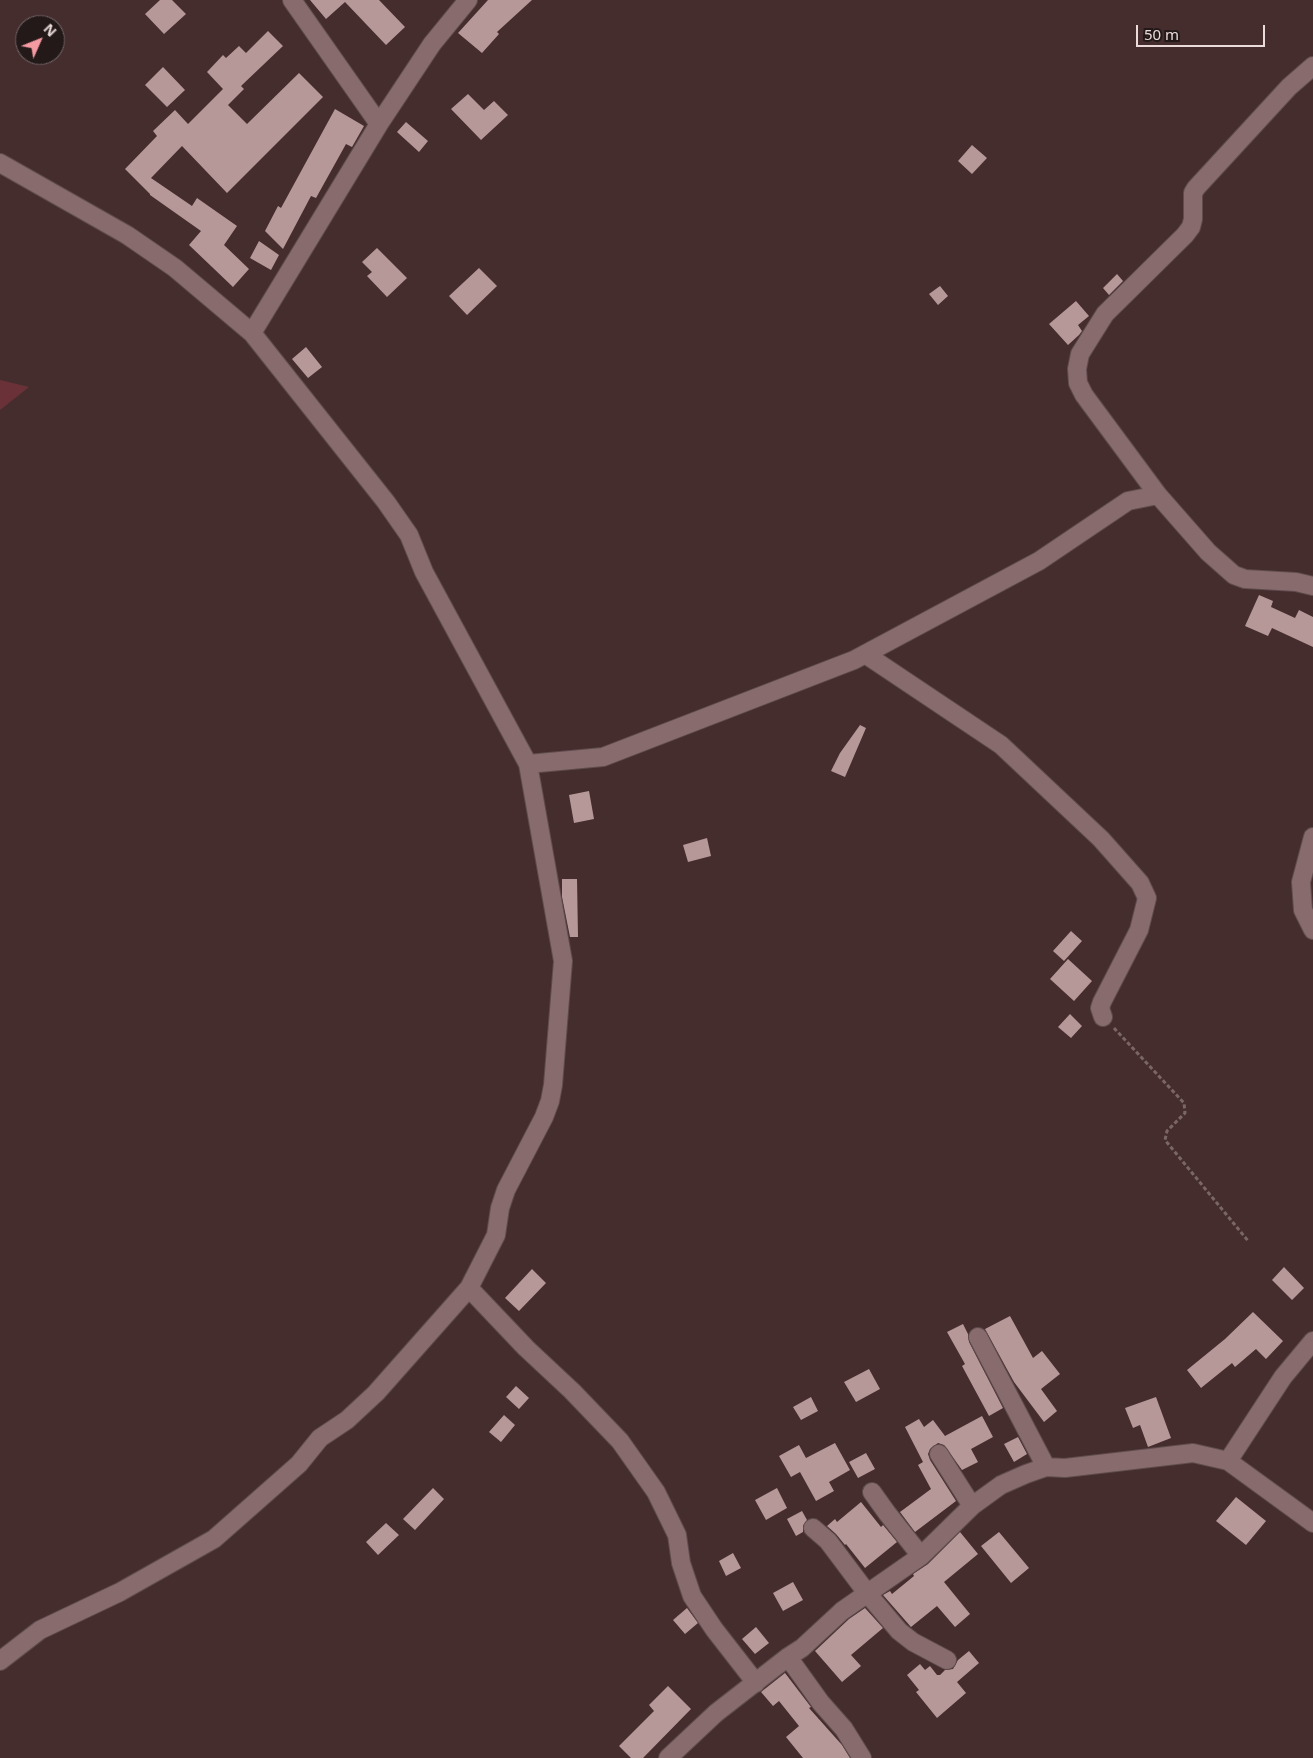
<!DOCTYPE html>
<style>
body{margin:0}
#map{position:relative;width:1313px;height:1758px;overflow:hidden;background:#452d2e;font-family:"Noto Sans",sans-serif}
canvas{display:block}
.north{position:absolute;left:15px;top:15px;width:50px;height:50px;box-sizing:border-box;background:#241919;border:1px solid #736666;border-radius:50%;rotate:46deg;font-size:14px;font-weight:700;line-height:20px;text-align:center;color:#eadada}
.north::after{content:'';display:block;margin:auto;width:18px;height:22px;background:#f49aa1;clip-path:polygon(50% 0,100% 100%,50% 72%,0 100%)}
.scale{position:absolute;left:1136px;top:25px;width:129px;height:22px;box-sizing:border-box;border:2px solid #eadada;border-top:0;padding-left:6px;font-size:15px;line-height:18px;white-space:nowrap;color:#eadada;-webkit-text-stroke:4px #241919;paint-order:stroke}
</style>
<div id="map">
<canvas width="1313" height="1758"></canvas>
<div class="north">N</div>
<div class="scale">50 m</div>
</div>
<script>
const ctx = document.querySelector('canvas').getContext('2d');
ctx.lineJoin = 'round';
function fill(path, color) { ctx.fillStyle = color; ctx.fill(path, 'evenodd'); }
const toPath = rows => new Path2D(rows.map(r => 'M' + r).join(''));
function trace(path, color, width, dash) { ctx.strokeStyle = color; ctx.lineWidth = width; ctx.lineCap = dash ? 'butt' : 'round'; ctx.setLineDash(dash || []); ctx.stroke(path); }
fill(toPath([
 [0,380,29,387,0,410]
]), '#6a3238');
fill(toPath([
 [160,0,172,0,186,14,164,34,145,14],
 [310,0,379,0,405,27,386,45,345,2,326,19],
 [488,0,532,0,497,32,499,34,482,53,458,33],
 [268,31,283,46,241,86,244,89,228,105,247,124,299,73,323,97,227,193,182,146,151,178,192,206,197,198,237,226,224,245,249,269,233,287,189,245,201,231,150,195,150,194,125,169,157,136,153,131,175,110,188,124,223,89,207,72,223,55,226,58,239,46,246,53],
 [163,67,185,90,167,107,145,85],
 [468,94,484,110,494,101,508,115,481,140,451,109],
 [335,109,364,126,352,147,346,144,316,198,311,196,283,249,265,231,278,206,281,208],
 [406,122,428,141,419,152,397,132],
 [972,145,987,158,972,174,958,161],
 [259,241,279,255,271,270,250,258],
 [377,248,407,278,387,297,367,276,372,272,362,262],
 [479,268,497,286,467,315,449,296],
 [1117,274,1123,281,1109,295,1103,288],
 [940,286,948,296,938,305,929,294],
 [1076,301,1089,316,1078,325,1082,331,1079,335,1068,345,1049,324],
 [306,347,322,367,308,378,292,359],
 [1259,595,1273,601,1271,607,1295,618,1299,610,1313,617,1313,647,1272,628,1268,636,1245,626],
 [860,725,866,728,845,777,831,771,840,753],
 [589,791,594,819,574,823,569,795],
 [707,838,711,856,688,862,683,845],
 [562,879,577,879,578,937,570,937,562,897],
 [1071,931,1082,941,1064,961,1053,951],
 [1068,959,1092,981,1074,1001,1050,979],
 [1070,1014,1082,1026,1071,1038,1058,1027],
 [1284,1267,1304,1288,1292,1300,1272,1280],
 [532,1269,546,1283,519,1311,505,1298],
 [1253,1312,1283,1341,1266,1359,1256,1349,1235,1367,1232,1363,1201,1388,1187,1370,1225,1339],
 [1010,1316,1033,1358,1042,1351,1060,1374,1041,1389,1057,1411,1044,1422,1014,1382,985,1329],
 [963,1324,968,1334,969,1342,1003,1408,989,1416,962,1366,965,1364,947,1332],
 [869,1369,880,1389,856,1402,844,1382],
 [516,1386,529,1398,519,1409,506,1397],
 [811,1397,818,1411,801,1420,793,1407],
 [1156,1397,1171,1438,1148,1447,1140,1425,1133,1428,1125,1408],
 [504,1415,515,1425,501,1442,489,1432],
 [982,1416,993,1437,971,1449,978,1462,962,1470,944,1445,938,1443,930,1449,928,1454,930,1460,956,1501,915,1532,900,1512,931,1489,918,1465,923,1462,905,1427,919,1419,924,1427,933,1420,945,1436],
 [1018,1437,1027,1454,1014,1462,1004,1444],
 [835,1443,850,1470,829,1482,834,1491,816,1501,800,1472,791,1477,779,1456,799,1445,806,1458],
 [866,1453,875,1469,858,1478,849,1462],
 [433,1488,444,1499,415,1530,403,1519],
 [777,1488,787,1508,766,1520,755,1500],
 [1236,1497,1266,1521,1246,1545,1216,1521],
 [861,1502,881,1527,883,1525,897,1542,865,1568,846,1544,845,1545,836,1534,827,1526,835,1519,837,1522],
 [802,1511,807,1520,803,1526,803,1532,796,1536,787,1519],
 [386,1523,399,1535,378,1555,366,1542],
 [960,1532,978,1554,944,1582,970,1614,955,1627,937,1606,911,1627,883,1595,890,1591,892,1594,914,1576,913,1574,928,1564],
 [999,1532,1029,1568,1011,1583,981,1546],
 [733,1553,741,1568,726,1576,719,1561],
 [793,1582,803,1600,783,1611,773,1593],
 [687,1608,698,1623,685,1634,673,1620],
 [865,1608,883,1628,851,1655,861,1666,842,1682,815,1651,849,1619],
 [756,1627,769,1643,755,1654,742,1639],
 [969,1651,979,1663,957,1682,966,1693,937,1718,916,1692,919,1690,907,1675,920,1664,925,1670,930,1666,937,1675,940,1675,945,1670,953,1669,958,1660],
 [785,1673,811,1707,809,1708,842,1745,850,1758,803,1758,786,1737,799,1726,779,1701,773,1706,761,1692],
 [668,1686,691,1709,643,1758,631,1758,619,1746,654,1711,649,1705]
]), '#b69899');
const street = toPath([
 [292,0,379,124],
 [0,163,127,235,175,268,252,333,386,502,409,535,424,572,528,764,563,961,553,1085,550,1101,544,1117,506,1190,500,1208,496,1235,469,1288,376,1393,347,1420,320,1438,299,1464,214,1539,120,1592,40,1630,0,1661],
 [252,333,379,124,432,44,468,0],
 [1158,495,1084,395,1078,383,1077,369,1080,354,1105,314,1185,235,1191,227,1193,219,1193,193,1196,188,1289,87,1313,66],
 [865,654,1001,745,1101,839,1140,883,1147,898,1139,930,1102,1002,1100,1008,1103,1017],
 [528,764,603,757,854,660,1039,561,1128,501,1158,495,1208,552,1234,575,1245,579,1296,582,1313,586],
 [1313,837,1301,882,1303,910,1313,930],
 [469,1288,526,1348,572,1391,620,1441,656,1492,677,1535,681,1563,692,1596,714,1629,756,1683],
 [978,1337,1046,1467],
 [939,1454,972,1506],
 [1228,1461,1283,1377,1313,1341],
 [872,1492,887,1513,921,1556],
 [813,1528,828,1541,867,1593,899,1631,913,1642,947,1660],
 [788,1657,821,1703,844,1729,862,1758],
 [668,1758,716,1713,788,1657,802,1648,842,1611,921,1556,972,1506,1001,1485,1026,1474,1046,1467,1065,1468,1193,1453,1228,1461,1313,1523]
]);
trace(street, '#604c4d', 20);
trace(toPath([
 [1114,1028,1184,1103,1185,1113,1167,1131,1165,1140,1249,1242]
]), '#7b6666', 3, [4, 2.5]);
trace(street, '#886c6d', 18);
</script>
